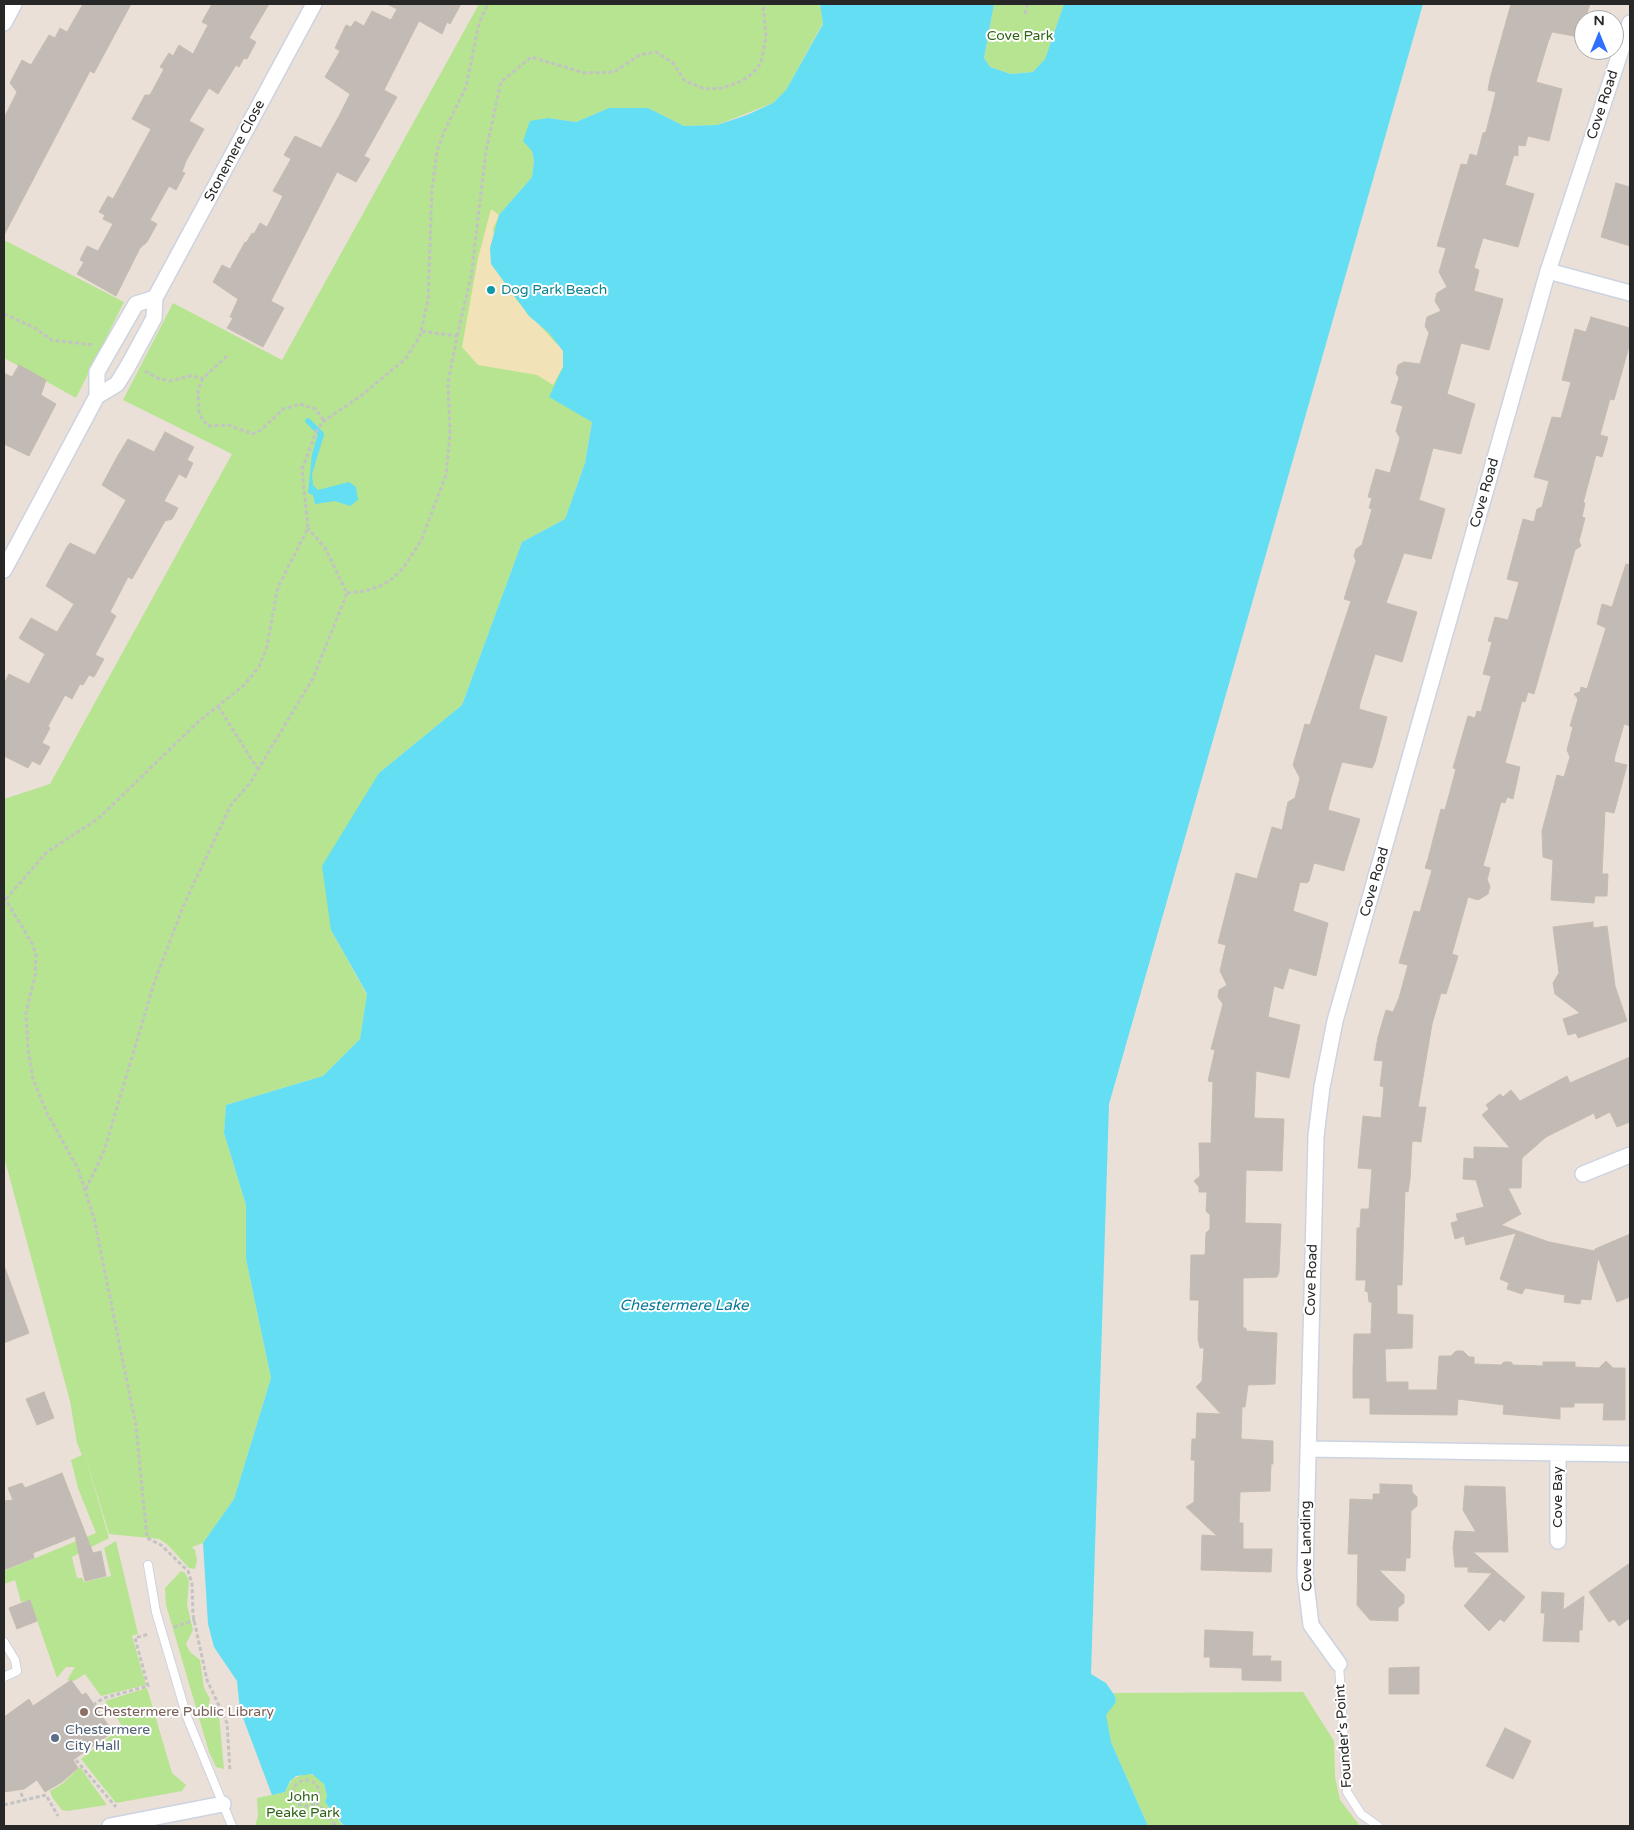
<!DOCTYPE html>
<style>
body{margin:0}
#map{position:relative;width:1634px;height:1830px;overflow:hidden;background:#eae0d7;font-family:"Varela Round",sans-serif}
canvas{display:block}
.frame{position:absolute;inset:0;border:5px solid #272727;pointer-events:none}
.north{position:absolute;left:1574px;top:10px;width:50px;height:50px;box-sizing:border-box;background:#fff;border:1px solid #a9a9a9;border-radius:50%;rotate:0deg;font-size:14px;font-weight:700;line-height:20px;text-align:center;color:#272727}
.north::after{content:'';display:block;margin:auto;width:18px;height:22px;background:#2f6fff;clip-path:polygon(50% 0,100% 100%,50% 72%,0 100%)}
</style>
<div id="map">
<canvas width="1634" height="1830"></canvas>
<div class="frame"></div>
<div class="north">N</div>
</div>
<script>
const ctx = document.querySelector('canvas').getContext('2d');
ctx.lineJoin = 'round';
function fill(path, color) { ctx.fillStyle = color; ctx.fill(path, 'evenodd'); }
const toPath = rows => new Path2D(rows.map(r => 'M' + r).join(''));
function trace(path, color, width, dash) { ctx.strokeStyle = color; ctx.lineWidth = width; ctx.lineCap = dash ? 'butt' : 'round'; ctx.setLineDash(dash || []); ctx.stroke(path); }
function write(font, color, halo, rows, align = 'center') {
  ctx.font = font + ' "Varela Round",sans-serif'; ctx.lineWidth = 4; ctx.setLineDash([]); ctx.textBaseline = 'middle'; ctx.strokeStyle = halo; ctx.fillStyle = color; for (const [text, x, y, turn = 0] of rows) {
    ctx.save(); ctx.translate(x, y); ctx.rotate((+turn || 0) * Math.PI / 180); ctx.textAlign = isNaN(turn) ? turn : align; if (halo) ctx.strokeText(text, 0, 0); ctx.fillText(text, 0, 0); ctx.restore();
  }
}
fill(toPath([
 [479,4,820,4,823,23,786,90,773,103,717,125,684,126,648,108,609,108,576,122,548,118,532,151,534,161,532,177,499,215,592,422,585,463,565,519,522,542,462,705,379,773,331,930,367,995,360,1039,323,1076,226,1105,224,1133,246,1205,246,1259,271,1378,234,1499,203,1543,192,1547,195,1550,197,1560,195,1569,189,1568,168,1545,159,1539,109,1534,83,1448,109,1538,72,1557,77,1578,82,1578,84,1582,111,1576,104,1548,116,1541,138,1634,132,1636,146,1685,101,1696,85,1674,74,1681,67,1680,75,1667,66,1667,57,1678,30,1600,21,1602,15,1580,4,1584,4,1571,96,1533,78,1488,71,1460,82,1455,77,1443,70,1401,4,1157,4,799,50,784,232,454,123,400,173,303,282,360],
 [994,4,1064,4,1045,59,1033,72,1011,74,990,67,984,58],
 [4,240,124,302,76,398,4,358],
 [181,1571,185,1573,189,1581,187,1605,193,1630,186,1644,190,1652,200,1660,204,1688,210,1699,209,1706,212,1712,219,1715,224,1769,216,1767,209,1752,166,1605,165,1588],
 [147,1688,172,1773,186,1785,182,1791,116,1803,81,1759,113,1734,111,1731,121,1724,105,1701],
 [1303,1692,1334,1741,1335,1777,1340,1800,1360,1826,1148,1826,1111,1742,1105,1715,1116,1702,1114,1693],
 [80,1767,92,1784,107,1805,67,1811,62,1810,52,1797,50,1791,62,1784],
 [307,1773,318,1777,324,1784,327,1796,325,1802,343,1826,255,1826,258,1816,257,1798,285,1792,292,1779]
]), '#b7e490');
fill(toPath([
 [491,209,499,215,493,229,504,281,516,299,563,351,563,367,553,385,537,375,478,365,462,347,478,258]
]), '#f2e2b7');
fill(toPath([
 [820,4,994,4,984,58,990,67,1011,74,1033,72,1045,59,1064,4,1423,4,1109,1104,1091,1674,1106,1683,1115,1696,1116,1702,1106,1715,1111,1742,1148,1826,344,1826,325,1802,327,1796,324,1784,312,1774,296,1776,290,1781,285,1792,272,1795,240,1710,237,1681,214,1647,208,1624,203,1543,234,1499,271,1378,246,1259,246,1205,224,1133,226,1105,323,1076,360,1039,367,994,331,930,322,866,379,773,462,705,522,542,565,519,585,463,592,422,549,397,563,367,563,351,549,333,529,316,491,264,490,248,499,215,532,177,534,161,532,151,523,141,530,121,548,118,576,122,609,108,648,108,684,126,717,125,747,115,773,103,786,90,823,24],
 [318,434,324,435,312,474,313,485,318,490,349,482,356,487,358,500,350,506,335,501,315,504,313,495,308,493,312,454]
]), '#63def3');
trace(toPath([
 [308,421,321,434]
]), '#63def3', 5.5);
const building = toPath([
 [83,4,131,4,94,73,90,71,4,235,4,118,17,92,10,83,22,60,31,65,49,35,55,38,60,28,67,32,83,4],
 [212,4,269,4,249,38,256,42,247,59,244,58,239,67,236,65,218,94,209,88,189,121,204,129,186,161,182,172,185,173,176,190,169,186,150,220,157,224,147,242,140,248,116,296,77,274,84,262,80,260,87,246,98,251,113,224,103,219,105,215,99,212,108,196,113,199,151,129,132,119,145,95,150,95,164,69,160,67,169,53,173,56,179,45,193,54,208,25,202,22,212,4],
 [387,4,461,4,450,24,447,22,442,34,419,21,384,90,397,97,364,156,370,159,356,182,337,172,271,301,284,308,263,347,227,328,233,318,230,317,238,299,213,282,222,265,230,269,245,242,246,243,252,233,254,234,260,223,267,227,283,196,273,191,291,159,284,155,295,136,321,148,339,116,350,94,325,77,340,51,335,48,346,25,351,27,355,21,364,26,372,11,391,20,397,9,387,4],
 [1511,4,1590,4,1579,37,1552,32,1548,42,1536,82,1562,89,1549,141,1528,136,1525,146,1518,145,1518,156,1514,155,1505,185,1534,194,1518,247,1483,238,1474,268,1479,270,1474,291,1503,299,1501,307,1489,350,1461,343,1447,394,1475,404,1461,454,1433,448,1419,500,1445,509,1433,553,1431,559,1404,553,1386,603,1417,612,1402,662,1375,654,1360,703,1359,709,1387,717,1375,762,1372,768,1342,762,1331,798,1328,810,1360,819,1345,866,1344,871,1314,863,1309,881,1307,883,1300,882,1293,911,1328,923,1316,976,1289,968,1283,989,1274,986,1268,1017,1300,1025,1289,1078,1256,1071,1254,1118,1284,1119,1282,1171,1246,1170,1245,1223,1281,1224,1279,1272,1277,1277,1243,1278,1243,1328,1246,1328,1246,1331,1277,1333,1275,1384,1248,1385,1245,1407,1242,1407,1241,1439,1273,1441,1273,1464,1271,1464,1270,1491,1240,1492,1239,1523,1243,1523,1243,1549,1272,1549,1271,1572,1201,1570,1202,1535,1217,1536,1186,1507,1194,1502,1195,1460,1191,1460,1192,1439,1196,1439,1197,1413,1221,1414,1196,1387,1202,1381,1204,1348,1200,1348,1198,1339,1199,1300,1190,1300,1191,1255,1205,1255,1206,1233,1210,1229,1210,1215,1206,1211,1207,1192,1199,1192,1199,1187,1194,1181,1200,1176,1199,1143,1211,1143,1213,1082,1208,1081,1215,1050,1211,1049,1223,1004,1218,997,1219,990,1227,985,1220,971,1226,945,1218,943,1236,873,1257,879,1272,827,1282,830,1288,802,1295,798,1300,778,1293,765,1305,724,1310,725,1351,601,1344,599,1356,561,1354,556,1356,549,1362,545,1372,509,1369,508,1372,498,1368,497,1376,469,1390,473,1400,438,1396,431,1403,406,1391,403,1399,378,1396,373,1398,365,1404,362,1420,364,1429,333,1425,326,1427,317,1441,311,1435,301,1437,293,1447,287,1439,272,1446,248,1437,246,1461,164,1467,165,1470,154,1477,156,1483,133,1486,132,1496,92,1488,90,1490,79,1511,4],
 [1616,183,1630,187,1630,246,1601,237,1616,183],
 [1591,317,1630,328,1630,343,1614,400,1610,399,1600,435,1608,437,1602,457,1596,455,1583,503,1585,503,1582,517,1585,518,1579,541,1581,546,1575,550,1534,694,1528,692,1525,702,1522,701,1505,763,1520,767,1513,799,1507,797,1505,803,1501,802,1483,866,1490,868,1487,880,1490,886,1488,894,1478,900,1468,897,1452,954,1458,956,1446,994,1441,993,1432,1024,1418,1107,1426,1107,1421,1142,1412,1141,1410,1179,1408,1192,1405,1191,1402,1285,1397,1285,1397,1314,1413,1315,1412,1348,1385,1349,1386,1382,1408,1382,1408,1390,1437,1390,1439,1356,1451,1356,1456,1351,1463,1351,1469,1357,1474,1357,1474,1364,1501,1365,1504,1362,1511,1362,1513,1365,1543,1366,1543,1362,1575,1362,1575,1367,1599,1368,1606,1361,1613,1368,1625,1368,1625,1420,1603,1420,1604,1403,1574,1403,1574,1407,1560,1407,1560,1419,1503,1414,1504,1405,1458,1399,1457,1415,1370,1414,1370,1398,1353,1398,1353,1370,1354,1334,1371,1334,1372,1302,1369,1302,1368,1292,1365,1291,1366,1280,1356,1280,1357,1228,1360,1228,1361,1209,1369,1209,1372,1169,1358,1168,1363,1116,1381,1118,1384,1087,1380,1086,1383,1061,1374,1060,1378,1037,1386,1010,1393,1012,1399,998,1408,965,1399,963,1414,911,1420,912,1432,870,1425,868,1428,859,1441,809,1445,810,1456,769,1453,768,1468,716,1475,718,1477,711,1481,712,1491,676,1483,674,1492,642,1488,641,1495,617,1508,620,1519,582,1507,579,1523,519,1534,522,1537,509,1542,507,1549,481,1534,477,1552,417,1561,418,1571,382,1562,380,1575,329,1586,332,1591,317],
 [19,365,46,380,41,395,56,404,29,456,4,444,4,373,12,377,19,365],
 [165,432,194,447,187,460,193,463,186,478,179,474,164,501,178,508,172,519,165,521,132,579,128,577,110,612,116,616,95,655,104,659,94,677,89,675,83,685,80,684,72,699,65,695,48,726,50,728,42,743,50,747,40,765,32,761,28,768,4,756,4,684,9,674,29,684,45,654,19,638,31,618,57,632,74,604,46,586,67,547,70,543,95,555,126,500,102,485,117,457,128,439,154,452,165,432],
 [1626,564,1630,565,1630,726,1624,724,1615,756,1614,762,1627,765,1614,813,1605,811,1602,874,1608,874,1607,896,1595,896,1594,903,1551,900,1553,860,1543,857,1542,831,1557,775,1564,777,1570,757,1567,750,1573,727,1570,726,1578,699,1574,694,1580,692,1581,687,1587,689,1606,628,1597,624,1602,604,1612,607,1626,564],
 [1593,922,1593,928,1607,926,1615,986,1627,1021,1578,1038,1576,1033,1568,1035,1563,1019,1580,1013,1555,994,1553,983,1559,973,1553,927,1593,922],
 [1630,1057,1630,1122,1617,1127,1610,1112,1596,1119,1594,1113,1546,1137,1522,1158,1521,1188,1508,1188,1521,1214,1501,1225,1549,1242,1595,1251,1595,1249,1630,1234,1630,1297,1617,1302,1598,1258,1591,1300,1581,1299,1580,1304,1564,1302,1565,1295,1525,1288,1522,1294,1507,1289,1509,1283,1500,1279,1516,1233,1466,1245,1464,1236,1455,1239,1451,1223,1458,1221,1456,1214,1484,1207,1476,1180,1463,1179,1464,1158,1474,1159,1474,1147,1510,1148,1482,1115,1489,1109,1486,1105,1500,1094,1503,1097,1511,1090,1520,1101,1567,1076,1570,1083,1630,1057],
 [5,1268,29,1333,4,1343,4,1269,5,1268],
 [44,1392,54,1418,37,1425,26,1399,44,1392],
 [62,1473,93,1553,101,1551,106,1576,85,1581,75,1536,33,1553,34,1558,4,1570,4,1501,13,1500,8,1488,22,1483,25,1488,62,1473],
 [1380,1484,1412,1485,1412,1492,1417,1497,1417,1506,1411,1511,1410,1558,1406,1558,1405,1571,1379,1570,1404,1595,1404,1603,1398,1608,1398,1621,1370,1620,1357,1605,1358,1554,1348,1554,1350,1499,1373,1500,1373,1494,1380,1494,1380,1484],
 [1465,1486,1505,1487,1508,1552,1473,1552,1525,1597,1504,1622,1500,1619,1489,1631,1464,1606,1492,1573,1468,1572,1468,1567,1455,1567,1453,1548,1455,1531,1476,1532,1463,1510,1465,1486],
 [1630,1563,1630,1618,1619,1626,1614,1619,1609,1622,1589,1592,1630,1563],
 [1542,1592,1564,1593,1563,1610,1584,1596,1582,1630,1579,1630,1579,1642,1543,1641,1545,1613,1541,1613,1542,1592],
 [30,1600,37,1621,17,1629,9,1608,30,1600],
 [1205,1630,1253,1632,1252,1656,1271,1656,1270,1661,1281,1661,1281,1681,1242,1680,1242,1668,1210,1667,1210,1657,1204,1657,1205,1630],
 [1419,1667,1419,1694,1389,1694,1389,1668,1419,1667],
 [71,1680,82,1695,86,1693,113,1732,73,1760,78,1768,62,1782,45,1792,37,1780,24,1789,4,1792,4,1717,29,1699,33,1706,71,1680],
 [1505,1728,1531,1741,1513,1779,1486,1766,1505,1728]
]);
fill(building, '#c2bab4');
trace(building, '#c5bcb1', 1);
const lane = toPath([
 [148,1565,156,1612,187,1717,232,1826],
 [4,1642,15,1660,17,1671,4,1677],
 [1339,1664,1347,1792,1361,1814,1378,1826]
]);
const street = toPath([
 [4,23,14,4],
 [1548,271,1630,293],
 [97,396,117,384,128,366,154,318,155,298,314,4],
 [4,570,97,396,97,372,106,356,136,304,155,298],
 [1583,1174,1630,1155],
 [1308,1449,1630,1454],
 [1558,1541,1558,1453],
 [1339,1664,1311,1625,1305,1575,1316,1136,1322,1087,1335,1021,1548,271,1630,23],
 [110,1826,223,1804]
]);
trace(lane, '#ccd3e1', 10);
trace(street, '#ccd3e1', 18);
trace(toPath([
 [1025,14,1027,4],
 [4,314,35,328,52,340,93,345],
 [457,336,471,277,486,151,501,82,531,57,585,73,614,72,640,55,656,52,673,63,685,81,705,89,722,88,742,81,753,73,761,63,766,37,763,4],
 [227,356,203,378,198,390,199,414,208,426,228,425,253,434,261,430,283,409,300,404,316,409,324,421],
 [145,371,157,378,170,381,190,376,203,378],
 [347,593,365,591,380,586,392,579,403,568,421,541,446,475,450,433,448,383,457,336,421,331],
 [218,706,257,768],
 [4,897,33,945,36,956,35,976,26,1013,28,1049,33,1079,47,1113,78,1169,94,1218,136,1426,147,1538,161,1545,188,1571,192,1584,193,1615,207,1680,227,1723,230,1771],
 [6,899,47,852,99,818,199,721,243,686,259,667,267,646,278,587,308,528,302,469,317,430,324,421,362,395,406,358,420,336,428,300,432,189,437,151,444,132,466,87,479,23,488,4],
 [86,1189,104,1151,155,980,185,902,231,805,250,783,313,678,347,593,325,548,308,528],
 [174,1627,195,1620],
 [93,1705,104,1698,148,1686,135,1638,149,1634],
 [76,1760,116,1807],
 '293 1793a13 13 0 1 1 26 0a13 13 0 1 1-26 0Z',
 [21,1793,24,1801],
 [316,1802,336,1826],
 [4,1805,46,1795,58,1816]
]), '#c3c3c3', 3, [4, 2.5]);
trace(lane, '#fff', 8);
trace(street, '#fff', 15);
for (const [x, y, r, color] of [
 [491,290,5,"#0f9aa8"],
 [84,1712,5,"#8d6e63"],
 [55,1738,5,"#5c6f8a"]
]) { const dot = new Path2D(); dot.arc(x, y, r, 0, 2 * Math.PI); ctx.fillStyle = color; ctx.fill(dot); trace(dot, '#fff', 2); }
write('14px', '#2f6416', '#fff', [
 ["Cove Park",1020,36],
 ["John",303,1797],
 ["Peake Park",303,1813]
]);
write('14px', '#272727', '#fff', [
 ["Cove Road",1603,105,-72],
 ["Stonemere Close",235,151,-62],
 ["Cove Road",1485,493,-74],
 ["Cove Road",1375,882,-74],
 ["Cove Road",1312,1280,-88],
 ["Cove Bay",1558,1497,-90],
 ["Cove Landing",1307,1546,-91],
 ["Founder's Point",1344,1736,-94]
]);
write('14px', '#0d838f', '#fff', [
 ["Dog Park Beach",501,290]
], 'left');
write('14px', '#785e54', '#fff', [
 ["Chestermere Public Library",94,1712]
], 'left');
write('14px', '#4e5e75', '#fff', [
 ["Chestermere",65,1730],
 ["City Hall",65,1746]
], 'left');
write('italic 15px', '#087999', '#fff', [
 ["Chestermere Lake",684,1306]
]);
</script>
